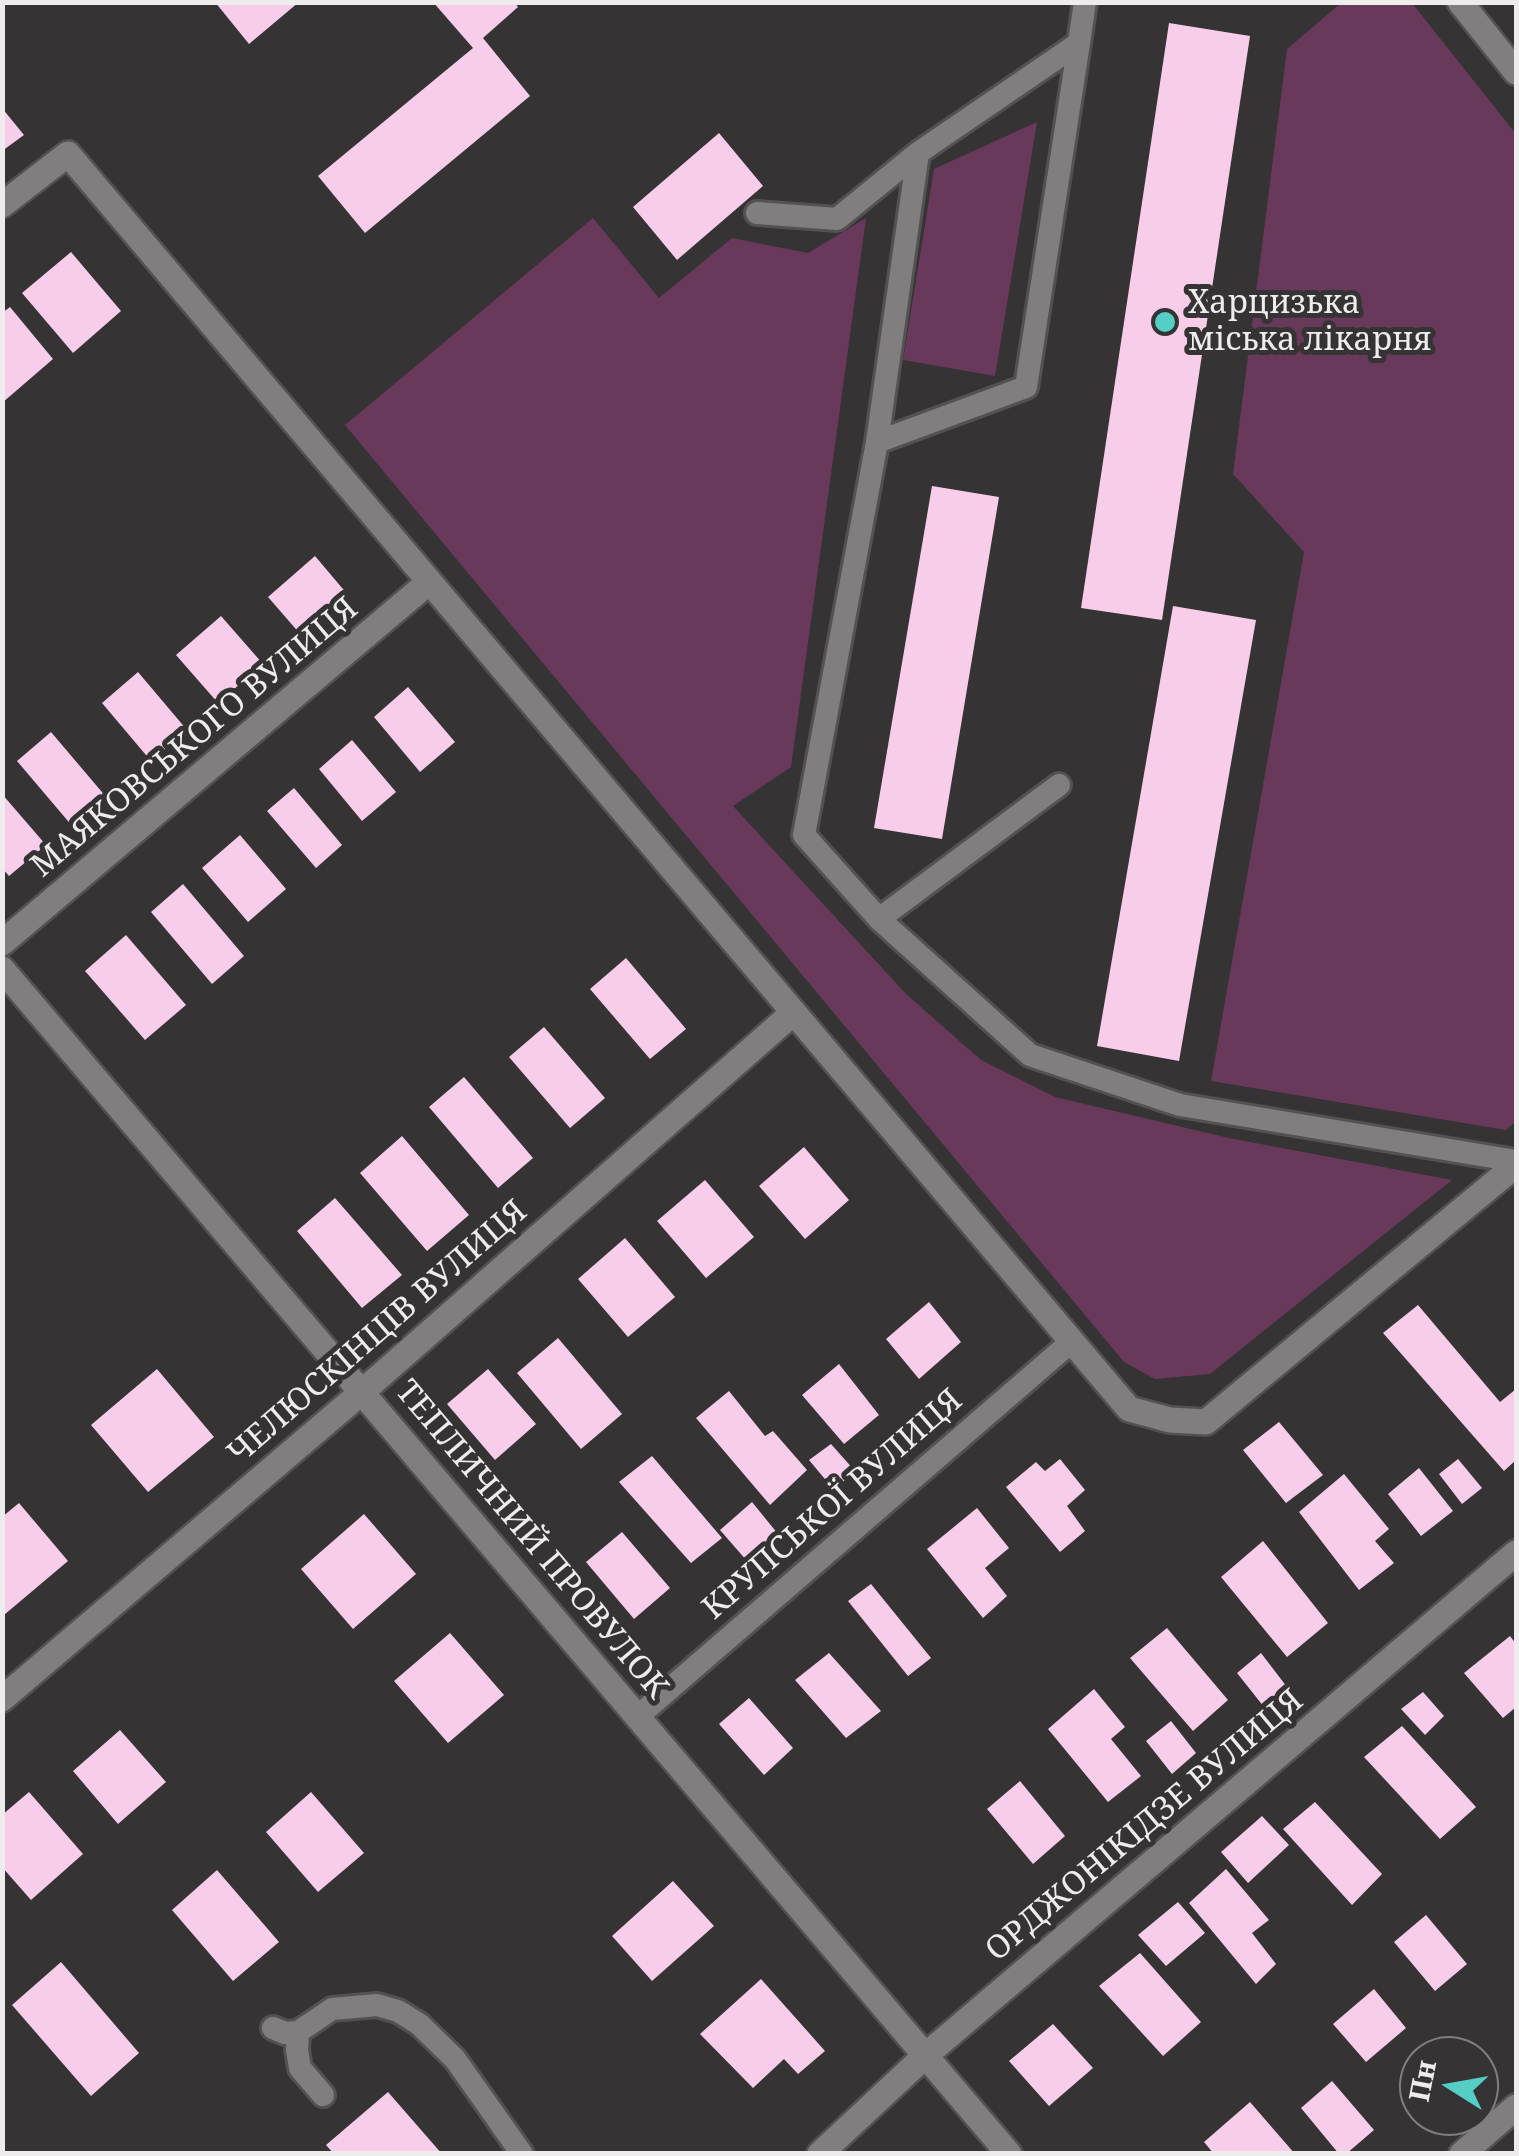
<!DOCTYPE html>
<meta charset="utf-8">
<style>
body{margin:0}
#map{position:relative;width:1519px;height:2156px;overflow:hidden;background:#353334;font-family:"Noto Serif",serif}
canvas{display:block}
.frame{position:absolute;inset:0;border:5px solid #eeeced;pointer-events:none}
.north{position:absolute;left:1399px;top:2036px;width:100px;height:100px;box-sizing:border-box;background:#353334;border:2px solid #7f7d7e;border-radius:50%;rotate:281deg;font-size:28px;font-weight:700;line-height:40px;text-align:center;color:#eeeced}
.north::after{content:'';display:block;margin:auto;width:35px;height:45px;background:#55cec5;clip-path:polygon(50% 0,100% 100%,50% 72%,0 100%)}
</style>
<div id="map">
<canvas width="1519" height="2156"></canvas>
<div class="frame"></div>
<div class="north">Пн</div>
</div>
<script>
const ctx = document.querySelector('canvas').getContext('2d');
ctx.lineJoin = 'round';
function fill(path, color) { ctx.fillStyle = color; ctx.fill(path, 'evenodd'); }
const toPath = rows => new Path2D(rows.map(r => 'M' + r).join(''));
function trace(path, color, width, dash) { ctx.strokeStyle = color; ctx.lineWidth = width; ctx.lineCap = dash ? 'butt' : 'round'; ctx.setLineDash(dash || []); ctx.stroke(path); }
function write(font, color, halo, rows, align = 'center') {
  ctx.font = font + ' "Noto Serif",serif'; ctx.lineWidth = 10; ctx.setLineDash([]); ctx.textBaseline = 'middle'; ctx.strokeStyle = halo; ctx.fillStyle = color; for (const [text, x, y, turn = 0] of rows) {
    ctx.save(); ctx.translate(x, y); ctx.rotate((+turn || 0) * Math.PI / 180); ctx.textAlign = isNaN(turn) ? turn : align; if (halo) ctx.strokeText(text, 0, 0); ctx.fillText(text, 0, 0); ctx.restore();
  }
}
fill(toPath([
 [1341,3,1412,3,1516,134,1516,1121,1506,1130,1211,1081,1304,552,1233,474,1287,49],
 [1037,122,995,376,903,360,934,169],
 [593,218,659,298,732,238,808,253,866,218,791,767,733,806,906,994,981,1060,1055,1097,1229,1138,1452,1180,1210,1374,1155,1379,1124,1362,345,425]
]), '#69395b');
fill(toPath([
 [215,2,299,2,249,44],
 [433,2,514,2,518,7,483,38,530,96,365,233,318,176,473,48],
 [1169,23,1250,36,1162,620,1081,608],
 [2,108,24,135,2,151],
 [719,133,763,186,677,260,633,207],
 [71,252,121,311,73,353,22,293],
 [10,307,53,359,2,403,2,313],
 [932,486,999,497,942,839,874,828],
 [315,556,348,595,301,635,268,597],
 [1173,606,1256,620,1179,1061,1097,1046],
 [221,616,263,664,218,703,176,655],
 [138,672,187,730,151,761,102,703],
 [408,687,455,742,420,772,374,717],
 [51,732,107,798,73,827,17,761],
 [352,740,396,792,362,821,319,769],
 [294,788,342,845,316,868,267,811],
 [2,794,46,845,9,876,2,868],
 [240,835,286,889,248,922,202,868],
 [183,884,244,956,212,984,151,912],
 [126,935,186,1005,145,1040,85,971],
 [626,958,686,1029,650,1059,590,989],
 [544,1027,605,1098,570,1128,509,1057],
 [464,1077,533,1158,498,1188,429,1107],
 [402,1136,469,1215,427,1251,360,1173],
 [804,1147,849,1200,805,1239,759,1186],
 [705,1180,754,1237,706,1278,657,1221],
 [335,1198,402,1275,362,1308,297,1231],
 [625,1238,675,1297,628,1337,578,1279],
 [929,1302,961,1342,919,1379,886,1339],
 [1418,1305,1500,1402,1516,1389,1516,1460,1504,1471,1383,1333],
 [558,1338,622,1414,581,1449,517,1373],
 [839,1364,879,1415,844,1444,802,1395],
 [157,1369,214,1437,148,1492,91,1425],
 [488,1369,536,1424,495,1460,447,1404],
 [729,1391,765,1436,773,1431,807,1470,770,1505,696,1418],
 [1279,1422,1323,1475,1286,1503,1243,1450],
 [831,1444,855,1471,834,1490,809,1460],
 [652,1456,722,1538,691,1563,619,1482],
 [1060,1459,1085,1490,1067,1506,1085,1531,1060,1552,1006,1487,1036,1462,1045,1471],
 [1458,1459,1482,1488,1462,1504,1439,1474],
 [1419,1468,1453,1511,1421,1536,1388,1494],
 [1344,1474,1389,1529,1375,1541,1394,1563,1359,1590,1299,1512],
 [752,1502,778,1534,747,1561,720,1530],
 [19,1503,68,1561,4,1615,2,1517],
 [977,1508,1009,1548,985,1568,1007,1596,983,1618,927,1549],
 [364,1514,416,1574,353,1629,301,1569],
 [622,1532,670,1588,634,1619,586,1562],
 [1263,1541,1328,1623,1287,1657,1221,1577],
 [871,1584,931,1658,908,1676,848,1601],
 [1167,1628,1228,1700,1193,1731,1130,1658],
 [450,1633,504,1695,448,1743,394,1681],
 [1510,1636,1516,1644,1516,1707,1503,1718,1464,1673],
 [829,1653,881,1711,846,1738,795,1680],
 [1261,1653,1287,1687,1264,1707,1237,1673],
 [1094,1689,1125,1727,1111,1739,1141,1776,1108,1802,1048,1729],
 [1423,1692,1444,1716,1425,1735,1401,1709],
 [749,1698,793,1748,764,1775,719,1724],
 [1171,1721,1196,1753,1172,1774,1146,1741],
 [1402,1726,1476,1807,1440,1839,1364,1757],
 [120,1730,166,1782,118,1824,73,1771],
 [1020,1781,1065,1836,1033,1864,987,1809],
 [29,1792,83,1854,31,1900,2,1867,2,1815],
 [311,1792,364,1853,318,1892,266,1832],
 [1315,1802,1382,1874,1352,1905,1283,1829],
 [1262,1816,1289,1845,1248,1883,1221,1852],
 [1226,1869,1269,1920,1252,1933,1276,1964,1256,1984,1189,1903],
 [217,1870,279,1942,233,1981,172,1910],
 [673,1881,714,1926,652,1981,612,1936],
 [1178,1902,1205,1933,1166,1966,1138,1935],
 [1426,1915,1467,1964,1435,1991,1394,1942],
 [1140,1953,1201,2022,1163,2056,1099,1986],
 [61,1962,139,2053,91,2096,12,2005],
 [761,1979,825,2051,798,2074,784,2059,753,2088,700,2034],
 [1374,1989,1406,2028,1366,2062,1333,2024],
 [1053,2024,1093,2068,1049,2106,1009,2061],
 [1332,2081,1374,2130,1346,2154,1339,2154,1301,2108],
 [388,2092,442,2154,334,2154,326,2145],
 [1250,2102,1295,2154,1214,2154,1204,2142]
]), '#f8cdea');
const lane = toPath([
 [1079,43,918,153,877,442,1026,387,1079,43,1085,2],
 [757,213,837,219,918,153],
 [877,442,804,835,879,919,1059,785],
 [879,919,1030,1055,1180,1105,1516,1161],
 [637,1717,1071,1342],
 [273,2028,285,2033,298,2032],
 [323,2095,300,2068,297,2050,298,2032,332,2009,377,2005,398,2011,419,2024,455,2059,522,2154]
]);
const street = toPath([
 [1460,2,1516,72],
 [2,205,68,154,1129,1409,1170,1420,1206,1422,1516,1165],
 [2,943,429,582],
 [2,969,1009,2154],
 [2,1699,362,1392,793,1013],
 [820,2154,926,2055,1516,1553],
 [1462,2154,1516,2107]
]);
trace(lane, '#535152', 28);
trace(street, '#535152', 30);
trace(lane, '#817e80', 22);
trace(street, '#817e80', 25);
for (const [x, y, r, color] of [
 [1165,322,12,"#55cec5"]
]) { const dot = new Path2D(); dot.arc(x, y, r, 0, 2 * Math.PI); ctx.fillStyle = color; ctx.fill(dot); trace(dot, '#353334', 4); }
write('32px', '#eeeced', '#353334', [
 ["Харцизька",1188,304],
 ["міська лікарня",1188,341]
], 'left');
write('32px', '#eeeced', '#353334', [
 ["МАЯКОВСЬКОГО ВУЛИЦЯ",195,738,-40],
 ["ЧЕЛЮСКІНЦІВ ВУЛИЦЯ",378,1333,-41],
 ["КРУПСЬКОЇ ВУЛИЦЯ",833,1505,-41],
 ["ТЕПЛИЧНИЙ ПРОВУЛОК",531,1540,50],
 ["ОРДЖОНІКІДЗЕ ВУЛИЦЯ",1145,1826,-40]
]);
</script>
